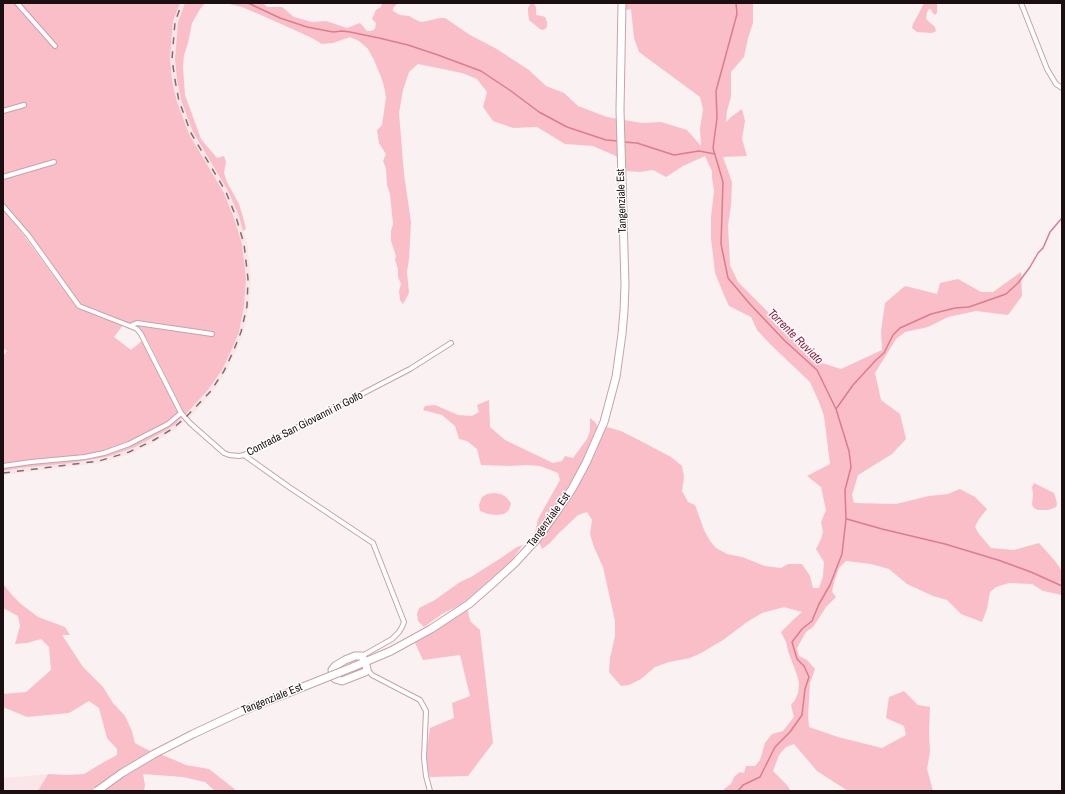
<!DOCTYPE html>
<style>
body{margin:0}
#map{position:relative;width:1065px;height:794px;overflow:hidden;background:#faf1f2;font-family:"Archivo Narrow",sans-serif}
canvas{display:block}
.frame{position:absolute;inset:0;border:4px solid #1c0f11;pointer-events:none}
</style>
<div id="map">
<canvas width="1065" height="794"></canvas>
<div class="frame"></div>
</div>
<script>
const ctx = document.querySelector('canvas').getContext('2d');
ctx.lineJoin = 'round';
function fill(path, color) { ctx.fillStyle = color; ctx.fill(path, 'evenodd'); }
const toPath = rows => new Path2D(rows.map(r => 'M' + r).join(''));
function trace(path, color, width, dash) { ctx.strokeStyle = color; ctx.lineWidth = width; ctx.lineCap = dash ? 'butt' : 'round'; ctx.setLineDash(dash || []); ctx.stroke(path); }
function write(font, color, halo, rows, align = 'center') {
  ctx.font = font + ' "Archivo Narrow",sans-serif'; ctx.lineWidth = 3; ctx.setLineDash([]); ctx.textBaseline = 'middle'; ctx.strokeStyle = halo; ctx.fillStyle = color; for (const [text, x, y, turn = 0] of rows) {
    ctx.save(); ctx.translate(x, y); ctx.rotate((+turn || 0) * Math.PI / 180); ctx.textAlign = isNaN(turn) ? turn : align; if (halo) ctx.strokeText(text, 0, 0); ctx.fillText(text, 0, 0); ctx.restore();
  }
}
fill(toPath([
 [180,3,185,3,178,22,175,59,177,80,181,100,193,132,228,191,239,216,247,243,251,279,249,306,243,333,235,353,226,372,212,393,195,412,187,420,173,431,155,442,130,454,100,463,3,475,3,470,170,427,191,409,208,391,222,370,231,351,239,332,244,306,246,279,242,244,234,218,224,193,189,134,177,102,172,81,170,59,173,21],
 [48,774,38,791,3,791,3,778]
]), '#fae6e8');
fill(toPath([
 [3,3,180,3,173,21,170,59,172,81,177,102,189,134,224,193,234,218,242,244,246,279,244,306,239,332,231,351,222,370,208,390,185,415,147,339,141,332,80,305,3,204],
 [185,3,205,3,200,9,192,23,188,43,184,55,183,67,185,95,201,139,217,158,224,156,226,162,224,173,227,182,239,204,243,217,246,229,243,231,239,216,228,191,193,132,181,100,177,80,175,59,178,22],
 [225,3,263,3,267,7,282,7,294,17,312,22,326,21,347,28,360,23,367,31,371,31,375,29,376,23,372,19,376,10,381,7,382,3,398,3,393,8,393,11,400,15,409,16,418,21,422,22,440,18,445,18,470,35,495,48,529,70,546,86,564,93,578,106,607,117,642,123,661,122,687,130,701,146,700,128,703,109,700,97,639,52,634,38,631,9,625,10,625,3,632,3,632,4,635,3,753,3,753,23,748,38,744,57,731,72,731,97,727,111,726,122,731,117,742,109,745,121,742,139,747,156,723,157,732,182,731,206,728,225,730,265,738,282,768,312,784,331,795,341,810,347,819,362,841,369,882,350,881,331,885,303,905,286,937,294,940,283,958,279,981,292,993,292,1021,272,1022,296,1008,315,976,311,948,317,928,327,905,332,896,339,875,373,881,400,900,414,906,439,892,454,858,475,852,495,854,503,896,504,929,496,948,494,960,489,975,497,987,509,979,519,975,527,979,534,991,548,1014,550,1039,543,1055,561,1062,571,1062,595,1043,591,1032,584,1009,583,996,587,990,592,987,609,982,622,961,614,947,600,933,596,907,584,889,569,871,564,846,561,839,568,834,582,832,592,836,597,826,607,819,618,813,627,806,632,797,648,799,656,807,660,815,669,810,683,808,716,809,727,838,737,882,748,906,735,904,726,886,718,889,697,904,691,918,705,930,707,929,733,930,752,927,769,933,791,848,791,817,771,794,744,786,747,779,755,773,771,786,784,791,791,724,791,724,789,731,784,734,777,740,772,744,773,746,766,755,766,760,760,765,743,772,734,783,731,794,717,791,705,795,700,798,693,799,683,797,675,788,651,786,642,781,632,793,620,802,612,784,607,762,613,747,622,723,640,701,653,690,658,669,662,655,667,641,679,629,685,621,686,609,672,610,658,615,636,615,621,603,567,594,547,590,534,592,520,587,512,578,515,558,534,550,543,542,549,539,542,558,516,574,491,604,429,607,427,621,431,633,437,671,457,682,466,684,477,682,491,688,502,695,505,704,530,710,541,716,548,727,554,742,557,765,566,781,568,788,564,802,564,810,576,813,588,819,588,823,576,824,562,816,549,821,539,823,532,821,522,826,510,821,487,807,476,830,464,824,416,819,402,810,382,770,344,757,330,751,317,729,306,724,295,715,273,711,238,711,217,714,191,712,178,712,171,705,156,683,166,666,177,653,170,639,172,627,171,616,156,593,146,565,144,537,127,513,128,493,121,483,107,487,92,477,79,462,73,418,64,409,72,403,90,399,113,404,174,411,222,409,259,407,272,409,293,403,304,400,300,399,291,401,284,398,277,398,269,395,260,396,256,391,241,391,231,393,224,390,194,387,185,386,168,383,161,386,154,379,143,377,130,382,125,386,97,384,86,381,77,374,60,368,49,359,41,350,37,333,43,322,44,312,38,270,19,242,7],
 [531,3,534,4,536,7,536,15,542,16,545,17,547,22,547,27,545,29,543,30,540,29,529,20,528,12,528,8],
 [924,3,937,3,937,13,935,15,932,12,931,9,929,9,927,12,926,19,935,27,936,31,932,33,917,32,912,28,913,24,919,13],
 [3,210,25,237,75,305,123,325,114,337,131,350,143,340,181,418,176,424,165,431,135,447,110,456,94,459,71,463,20,468,3,471,3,356,7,351,3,348],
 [489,400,490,427,505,440,553,463,562,461,565,456,573,458,587,439,590,431,590,418,595,422,598,427,583,461,569,487,553,512,536,535,535,533,538,519,560,480,558,473,540,466,526,465,510,466,481,465,477,449,467,441,459,439,455,426,442,415,423,410,425,406,435,405,458,415,472,416,479,412,477,405],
 [1034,483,1054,493,1056,499,1057,504,1056,507,1048,510,1038,510,1034,508,1032,505,1033,494,1032,487],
 [494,493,501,494,506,497,511,503,509,510,504,514,497,515,488,514,480,511,479,505,482,497,487,494],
 [523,545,511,561,462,604,442,614,424,627,418,621,417,614,419,608,435,600,453,587,460,582,471,577,501,558,517,547],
 [3,584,12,595,21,604,38,617,65,627,70,635,62,635,83,667,103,687,113,703,125,716,132,731,135,743,146,749,165,756,186,765,209,769,237,791,215,791,205,782,183,777,143,774,145,785,144,791,90,791,90,790,88,791,38,791,48,774,67,775,84,774,104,762,117,755,117,749,107,738,99,708,89,701,69,713,27,717,3,707,3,694,26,692,51,670,49,647,41,639,27,643,15,644,20,626,18,616,3,608],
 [468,610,469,617,471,622,480,630,493,743,468,776,430,777,428,770,426,753,430,728,454,718,452,703,470,696,460,655,423,660,415,643]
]), '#f9bec7');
trace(toPath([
 [248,3,280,18,307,27,333,32,342,31,350,32,379,38,408,45,438,55,481,71,511,91,539,112,567,127,606,140,618,141],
 [736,3,737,14,716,91,717,118,713,148,723,182,721,244,728,278,749,303,784,340,817,370,836,409,849,451,851,467,845,490,846,519,842,554,830,585,819,604,812,621,802,629,792,642,797,659,804,666,809,677,805,689,802,715,790,732,775,747,760,777,743,785,738,791],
 [623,142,637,143,674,155,699,151,715,154],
 [836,409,853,385,876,360,884,353,893,335,900,328,931,314,955,308,969,307,1006,294,1018,283,1030,267,1038,253,1043,248,1050,232,1062,218],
 [847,519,882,529,945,544,998,560,1031,572,1062,586]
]), '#dc7c8f', 1.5);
const minor = toPath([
 [17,3,55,46],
 [1021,3,1047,69,1056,84,1062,88],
 [3,111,24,105],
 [3,177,54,162],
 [3,206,28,235,79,306,130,326,137,329,141,334,181,413,191,424,224,453,229,455,239,456,244,455,410,369,451,343],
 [130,326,137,323,212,334],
 [244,455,289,487,373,543,404,622,402,627,399,632,392,639,362,656],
 [3,466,31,462,85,457,104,453,129,444,168,424,181,413],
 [367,669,372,675,420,700,426,711,424,758,426,776,430,791]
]);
const primary = toPath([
 [355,656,362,656,365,662,367,669,365,672,342,681,335,679,332,670,335,666,345,660,355,656],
 [353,667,391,651,431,629,469,604,493,583,515,563,537,539,555,514,572,489,586,463,604,422,616,377,622,334,624,311,625,285,620,110,622,3]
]);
trace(minor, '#c9a2a8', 6);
trace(primary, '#c9a2a8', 9);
trace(minor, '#fff', 4);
trace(primary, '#fff', 7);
trace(toPath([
 [3,473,99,461,129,452,154,440,172,429,185,418,210,392,224,371,233,352,241,332,247,306,248,279,244,244,236,217,226,192,191,133,179,101,175,80,172,59,175,22,182,3]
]), '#7a6e70', 1.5, [7, 7]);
const primaryBridge = toPath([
 [97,791,122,773,154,754,193,734,240,712,353,667]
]);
trace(primaryBridge, '#c9a2a8', 9, []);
trace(primaryBridge, '#fff', 7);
write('11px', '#1c0f11', '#fff', [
 ["Tangenziale Est",622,201,-92],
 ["Contrada San Giovanni in Golfo",305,424,-27],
 ["Tangenziale Est",549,520,-54],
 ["Tangenziale Est",272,699,-22]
]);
write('italic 12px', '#901e41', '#fff', [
 ["Torrente Ruviato",795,337,45]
]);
</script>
